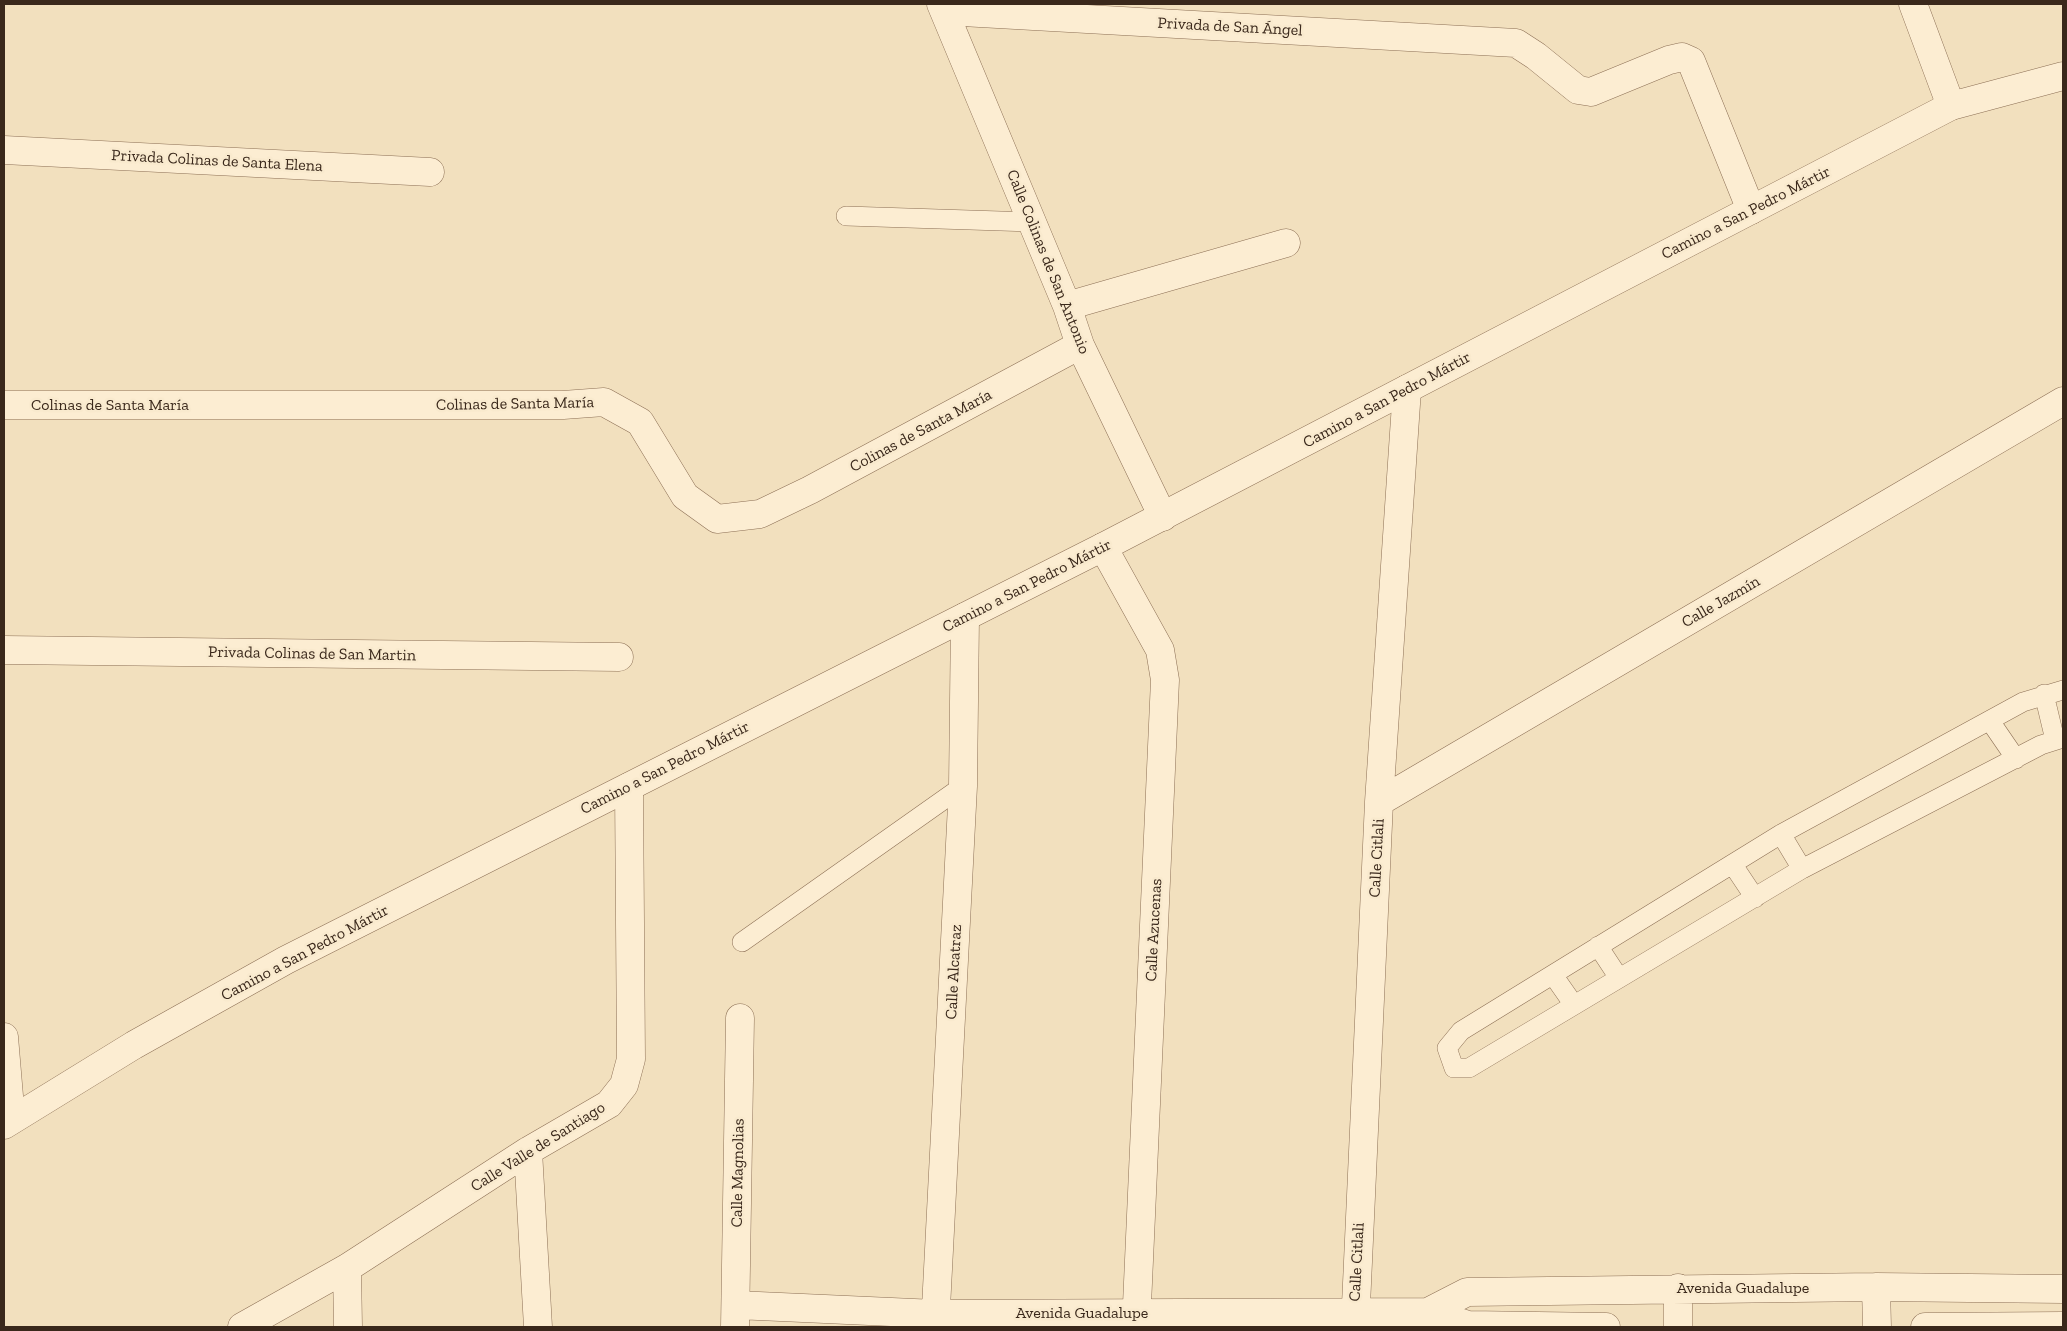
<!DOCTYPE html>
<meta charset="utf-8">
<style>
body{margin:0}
#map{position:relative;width:2067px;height:1331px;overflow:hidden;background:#f2e0be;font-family:"Zilla Slab",serif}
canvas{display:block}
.frame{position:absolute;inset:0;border:5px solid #3a281b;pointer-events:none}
</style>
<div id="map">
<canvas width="2067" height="1331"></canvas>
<div class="frame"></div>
</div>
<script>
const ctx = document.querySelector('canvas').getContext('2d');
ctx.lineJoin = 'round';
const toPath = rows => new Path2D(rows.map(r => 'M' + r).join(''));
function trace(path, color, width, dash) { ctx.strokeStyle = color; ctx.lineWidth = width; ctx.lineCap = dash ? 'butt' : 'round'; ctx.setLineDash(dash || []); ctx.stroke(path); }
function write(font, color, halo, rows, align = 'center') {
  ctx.font = font + ' "Zilla Slab",serif'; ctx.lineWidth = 5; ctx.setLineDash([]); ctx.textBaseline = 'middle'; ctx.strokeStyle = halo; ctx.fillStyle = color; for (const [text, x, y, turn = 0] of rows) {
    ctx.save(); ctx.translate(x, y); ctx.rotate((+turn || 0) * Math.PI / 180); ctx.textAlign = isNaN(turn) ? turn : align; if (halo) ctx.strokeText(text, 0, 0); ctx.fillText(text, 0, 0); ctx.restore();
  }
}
const service = toPath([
 [846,216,1032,222],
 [2063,690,2023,702,1781,834,1461,1031,1447,1048,1454,1068,1469,1068,1802,869,2041,745,2063,738],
 [2044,694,2055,740],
 [1990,721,2016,759],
 [1781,834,1802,869],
 [1733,865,1755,898],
 [742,942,963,786],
 [1598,946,1619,978],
 [1553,975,1574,1005]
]);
const minor = toPath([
 [941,4,1067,306,1080,345,1163,517],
 [1913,4,1951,106],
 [944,11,1516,43,1536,56,1578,90,1591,92,1669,60,1682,57,1691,61,1751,210],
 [4,150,430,172],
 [1067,306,1286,243],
 [4,405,563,405,604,402,640,422,685,496,717,519,760,514,810,490,1080,345],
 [1103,547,1160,650,1165,680,1136,1327],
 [4,650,619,657],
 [1379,802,2063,401],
 [4,1037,11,1120],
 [528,1151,538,1327],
 [347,1268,348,1327],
 [1876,1287,1877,1327],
 [1678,1288,1678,1327],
 [736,1305,936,1314,1428,1312,1468,1325,1606,1327],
 [1428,1312,1467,1292,1876,1287,2063,1289],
 [242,1327,347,1268,528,1151,609,1104,624,1085,631,1059,629,787],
 [735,1327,740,1018],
 [935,1327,963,786,965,617],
 [1355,1327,1379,802,1407,389],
 [1925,1327,2063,1326]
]);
const tertiary = toPath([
 [4,1125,134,1045,286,960,1103,547,1951,106,2063,76]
]);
trace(service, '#8c6f55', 20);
trace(minor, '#8c6f55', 29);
trace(tertiary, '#8c6f55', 29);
trace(service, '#fcedd2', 19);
trace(minor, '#fcedd2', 28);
trace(tertiary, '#fcedd2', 28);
write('16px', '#3a281b', '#f9eace', [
 ["Privada de San Ángel",1230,27,3],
 ["Privada Colinas de Santa Elena",217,161,3],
 ["Camino a San Pedro Mártir",1746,213,-27],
 ["Calle Colinas de San Antonio",1048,262,68],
 ["Camino a San Pedro Mártir",1387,400,-28],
 ["Colinas de Santa María",515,404,-1],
 ["Colinas de Santa María",110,405],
 ["Colinas de Santa María",921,431,-28],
 ["Camino a San Pedro Mártir",1027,586,-27],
 ["Calle Jazmín",1721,602,-30],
 ["Privada Colinas de San Martin",312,654,1],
 ["Camino a San Pedro Mártir",665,768,-27],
 ["Calle Citlali",1377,858,-87],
 ["Calle Azucenas",1154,930,-87],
 ["Camino a San Pedro Mártir",305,953,-28],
 ["Calle Alcatraz",954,972,-87],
 ["Calle Valle de Santiago",538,1147,-32],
 ["Calle Magnolias",738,1173,-89],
 ["Calle Citlali",1357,1262,-87],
 ["Avenida Guadalupe",1743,1288],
 ["Avenida Guadalupe",1082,1313]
]);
</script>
